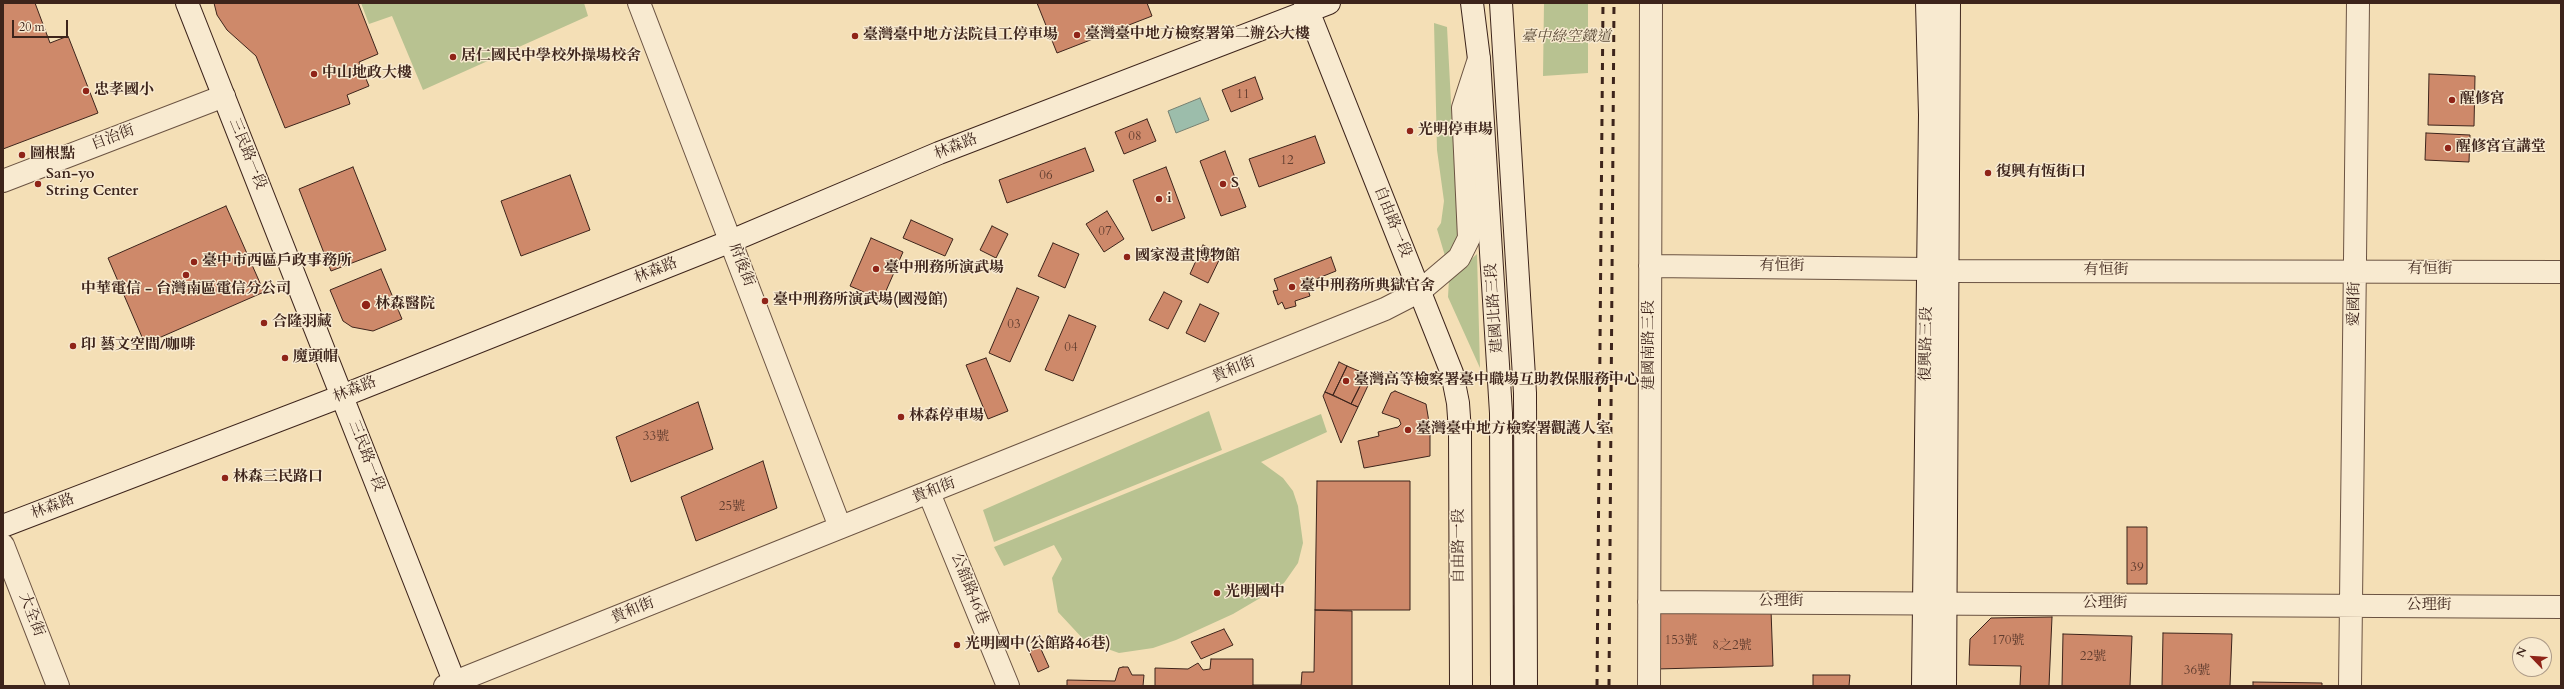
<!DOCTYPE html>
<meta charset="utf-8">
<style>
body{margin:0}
#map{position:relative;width:2564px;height:689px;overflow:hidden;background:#f4dfb6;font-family:Cardo,serif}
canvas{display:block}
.frame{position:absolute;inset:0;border:4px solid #3d241b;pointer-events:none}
.north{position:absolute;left:2512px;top:637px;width:40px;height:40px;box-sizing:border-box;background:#f8ead0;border:1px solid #ad9b88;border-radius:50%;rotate:295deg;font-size:11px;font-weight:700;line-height:16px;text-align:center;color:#3d241b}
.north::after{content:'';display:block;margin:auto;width:14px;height:18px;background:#8f2418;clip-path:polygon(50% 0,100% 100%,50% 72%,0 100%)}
.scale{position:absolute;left:12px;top:20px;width:56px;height:18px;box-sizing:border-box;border:2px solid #3d241b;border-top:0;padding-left:5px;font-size:12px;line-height:14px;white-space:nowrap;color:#3d241b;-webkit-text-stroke:3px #f8ead0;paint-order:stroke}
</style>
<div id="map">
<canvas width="2564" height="689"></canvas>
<div class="frame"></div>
<div class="north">N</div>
<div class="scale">20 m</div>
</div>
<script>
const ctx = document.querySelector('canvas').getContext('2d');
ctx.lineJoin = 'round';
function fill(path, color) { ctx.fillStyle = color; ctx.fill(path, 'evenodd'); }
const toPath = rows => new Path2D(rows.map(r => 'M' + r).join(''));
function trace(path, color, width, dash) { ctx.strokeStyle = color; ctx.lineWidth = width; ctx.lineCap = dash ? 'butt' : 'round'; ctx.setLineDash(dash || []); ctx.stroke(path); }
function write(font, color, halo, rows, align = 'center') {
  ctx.font = font + ' Cardo,"Noto Serif TC",serif'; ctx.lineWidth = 3; ctx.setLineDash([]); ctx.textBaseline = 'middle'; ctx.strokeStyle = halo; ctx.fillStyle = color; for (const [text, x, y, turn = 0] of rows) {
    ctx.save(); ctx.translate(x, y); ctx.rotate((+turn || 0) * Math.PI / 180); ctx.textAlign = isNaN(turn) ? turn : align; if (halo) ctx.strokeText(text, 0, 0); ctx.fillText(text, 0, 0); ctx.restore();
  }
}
fill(toPath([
 [361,3,584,3,588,16,423,90,392,16,369,24],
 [1544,3,1588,3,1588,73,1543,76],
 [1434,23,1447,27,1458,234,1451,252,1445,256,1437,229,1441,223,1444,201,1437,150],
 [1477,254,1480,368,1448,297,1449,279],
 [1209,411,1222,450,994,542,983,510],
 [1321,414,1327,432,1261,462,1283,478,1293,491,1298,506,1303,543,1298,563,1284,583,1267,594,1233,614,1176,640,1153,648,1119,653,1085,641,1058,612,1052,578,1062,559,1054,545,1004,566,994,547]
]), '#b8c291');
const water = toPath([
 [1200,98,1209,120,1176,133,1168,111,1200,98]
]);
fill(water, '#9cbdab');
trace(water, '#768071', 1);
const building = toPath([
 [3,3,35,3,50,43,68,36,98,113,3,149,3,3],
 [214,3,358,3,378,54,359,62,369,86,347,95,350,104,285,128,256,56,227,30,217,15,214,3],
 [1037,3,1147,3,1152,16,1057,53,1037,3],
 [2429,74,2475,76,2474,126,2428,125,2429,74],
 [1255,77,1263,99,1231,112,1222,90,1255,77],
 [1147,119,1156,141,1124,154,1115,132,1147,119],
 [2426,133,2470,135,2469,162,2425,160,2426,133],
 [1315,136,1325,163,1259,187,1249,159,1315,136],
 [1085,148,1094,171,1007,203,999,180,1085,148],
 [1225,151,1246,207,1221,216,1200,161,1225,151],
 [353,167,386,250,331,271,299,189,353,167],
 [1166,167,1185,218,1152,231,1133,180,1166,167],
 [570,175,590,230,521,256,501,201,570,175],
 [226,206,264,292,145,344,108,258,226,206],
 [1107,211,1124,239,1104,252,1086,224,1107,211],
 [911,220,953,239,945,256,903,238,911,220],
 [992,226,1008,234,996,258,980,250,992,226],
 [871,238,903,252,882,300,850,286,871,238],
 [1053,243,1079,254,1065,288,1038,276,1053,243],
 [1203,245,1222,254,1208,283,1190,274,1203,245],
 [1331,257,1336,271,1306,283,1310,296,1295,301,1296,306,1285,309,1282,302,1278,305,1273,291,1278,290,1274,279,1331,257],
 [381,269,402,319,373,331,352,327,343,321,330,290,381,269],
 [1017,288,1039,297,1010,362,989,353,1017,288],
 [1164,292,1182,301,1168,329,1149,320,1164,292],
 [1200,304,1219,313,1205,342,1186,333,1200,304],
 [1069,315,1096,326,1073,381,1045,370,1069,315],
 [986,358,1008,411,988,419,966,365,986,358],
 [1339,362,1347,366,1333,395,1325,392,1339,362],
 [1347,366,1366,374,1351,404,1333,395,1347,366],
 [1366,374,1372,377,1358,407,1351,404,1366,374],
 [1395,391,1426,404,1430,428,1430,456,1364,468,1358,441,1379,436,1378,432,1398,427,1401,424,1399,419,1382,413,1391,393,1395,391],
 [1325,392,1358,407,1341,443,1323,396,1325,392],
 [698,402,713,449,631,482,616,437,698,402],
 [763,461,777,508,696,541,681,497,763,461],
 [1317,481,1410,481,1410,610,1315,610,1317,481],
 [2127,527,2147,527,2147,584,2127,584,2127,527],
 [1315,610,1352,611,1352,686,1301,686,1302,672,1314,672,1315,610],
 [1771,610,1773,666,1656,669,1656,613,1771,610],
 [2052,617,2049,686,2020,686,2021,666,1969,665,1970,639,1991,618,2052,617],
 [1224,629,1233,645,1201,659,1191,642,1224,629],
 [2163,633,2232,634,2230,686,2162,686,2163,633],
 [2063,634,2132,636,2130,686,2062,686,2063,634],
 [1040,647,1049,667,1038,672,1029,651,1040,647],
 [1211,659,1253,659,1253,686,1145,686,1155,686,1155,668,1188,669,1198,663,1203,670,1210,669,1211,659],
 [1123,667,1128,667,1132,675,1144,675,1143,686,1067,686,1067,680,1115,681,1119,668,1123,667],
 [1813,675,1850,675,1849,686,1813,686,1813,675],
 [2253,682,2322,683,2322,686,2253,686,2253,682],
 [1253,685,1301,685,1301,686,1253,686,1253,685]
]);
fill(building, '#ce896a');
trace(building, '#3d241b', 1);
const street = toPath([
 [639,3,840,527],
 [3,181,224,96],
 [1650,266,1928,269,1946,271,2561,272],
 [929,493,1008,686],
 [3,545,58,686],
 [1649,602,2561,607],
 [445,686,1385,309,1420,291,1459,258,1469,238,1463,108,1479,59],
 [1649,686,1651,3],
 [2350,686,2358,3]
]);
const secondary = toPath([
 [187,3,456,686],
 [1305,3,1452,373,1458,403,1460,432,1461,686],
 [1472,3,1479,59,1501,413,1502,686],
 [1501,3,1525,393,1526,686],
 [3,526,342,396,731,241,939,153,1329,3],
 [1923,686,1930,115,1927,3],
 [1945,686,1949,3]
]);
trace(street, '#6b5342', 24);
trace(secondary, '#3d241b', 24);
trace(street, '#f8ead0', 22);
trace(secondary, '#f8ead0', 22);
trace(toPath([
 [1597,686,1603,3],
 [1609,686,1614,3]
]), '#3d241b', 3, [7, 7]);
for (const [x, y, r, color] of [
 [1077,35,4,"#8f2418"],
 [855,36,4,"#8f2418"],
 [453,57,4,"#8f2418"],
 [314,74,4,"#8f2418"],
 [86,91,4,"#8f2418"],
 [2452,100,4,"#8f2418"],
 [1410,131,4,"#8f2418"],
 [2448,148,4,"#8f2418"],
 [22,155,4,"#8f2418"],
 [1988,173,4,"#8f2418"],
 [38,184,4,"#8f2418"],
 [1223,184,4,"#8f2418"],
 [1159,199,4,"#8f2418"],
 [1127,257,4,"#8f2418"],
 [194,262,4,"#8f2418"],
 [876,269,4,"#8f2418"],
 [186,275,4,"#8f2418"],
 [1292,287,4,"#8f2418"],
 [765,301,4,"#8f2418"],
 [366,305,5,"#8f2418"],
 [264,323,4,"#8f2418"],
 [73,346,4,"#8f2418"],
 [285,358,4,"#8f2418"],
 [1346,381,4,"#8f2418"],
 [901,417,4,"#8f2418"],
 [1408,430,4,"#8f2418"],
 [225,478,4,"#8f2418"],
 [1217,593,4,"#8f2418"],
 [957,645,4,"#8f2418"]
]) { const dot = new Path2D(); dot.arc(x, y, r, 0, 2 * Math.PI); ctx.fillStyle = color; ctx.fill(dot); trace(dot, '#f8ead0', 1.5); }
write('13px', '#613d2f', null, [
 ["11",1243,95],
 ["08",1135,137],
 ["12",1287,161],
 ["06",1046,176],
 ["07",1105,232],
 ["03",1014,325],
 ["04",1071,348],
 ["33號",656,437],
 ["25號",732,507],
 ["39",2137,568],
 ["153號",1681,641],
 ["170號",2008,641],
 ["8之2號",1732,646],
 ["22號",2093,657],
 ["36號",2197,671]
]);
write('bold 15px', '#3d241b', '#f8ead0', [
 ["臺灣臺中地方檢察署第二辦公大樓",1085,35],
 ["臺灣臺中地方法院員工停車場",863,36],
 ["居仁國民中學校外操場校舍",461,57],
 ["中山地政大樓",322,74],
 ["忠孝國小",94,91],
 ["醒修宮",2460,100],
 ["光明停車場",1418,131],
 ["醒修宮宣講堂",2456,148],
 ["圖根點",30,155],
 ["復興有恆街口",1996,173],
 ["San-yo",46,175],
 ["String Center",46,192],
 ["S",1231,184],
 ["i",1167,199],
 ["國家漫畫博物館",1135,257],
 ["臺中市西區戶政事務所",202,262],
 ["臺中刑務所演武場",884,269],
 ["臺中刑務所典獄官舍",1300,287],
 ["中華電信 - 台灣南區電信分公司",186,290,"center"],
 ["臺中刑務所演武場(國漫館)",773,301],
 ["林森醫院",375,305],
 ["合隆羽藏",272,323],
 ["印 藝文空間/咖啡",81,346],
 ["魔頭帽",293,358],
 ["臺灣高等檢察署臺中職場互助教保服務中心",1354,381],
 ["林森停車場",909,417],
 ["臺灣臺中地方檢察署觀護人室",1416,430],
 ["林森三民路口",233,478],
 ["光明國中",1225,593],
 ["光明國中(公館路46巷)",965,645]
], 'left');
write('italic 15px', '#5c4c38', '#f8ead0', [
 ["臺中綠空鐵道",1566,38]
]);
write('15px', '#3d241b', '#f8ead0', [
 ["自治街",113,138,-21],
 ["林森路",956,147,-22],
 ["三民路一段",247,154,68],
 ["自由路一段",1392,222,68],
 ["府後街",741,265,69],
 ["有恒街",1782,267],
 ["有恒街",2430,270],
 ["林森路",656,271,-22],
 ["有恒街",2106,271],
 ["愛國街",2355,304,-89],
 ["建國北路三段",1495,308,-94],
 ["復興路三段",1927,344,-89],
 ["建國南路三段",1650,345,-90],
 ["貴和街",1234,370,-22],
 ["林森路",355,390,-22],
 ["三民路一段",366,456,69],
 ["貴和街",934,491,-21],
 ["林森路",53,507,-21],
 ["自由路一段",1460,546,-90],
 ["公舘路46巷",969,589,68],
 ["公理街",1781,602],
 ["公理街",2105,604],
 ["公理街",2429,606],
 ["貴和街",633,611,-22],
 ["大全街",31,615,69]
]);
</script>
